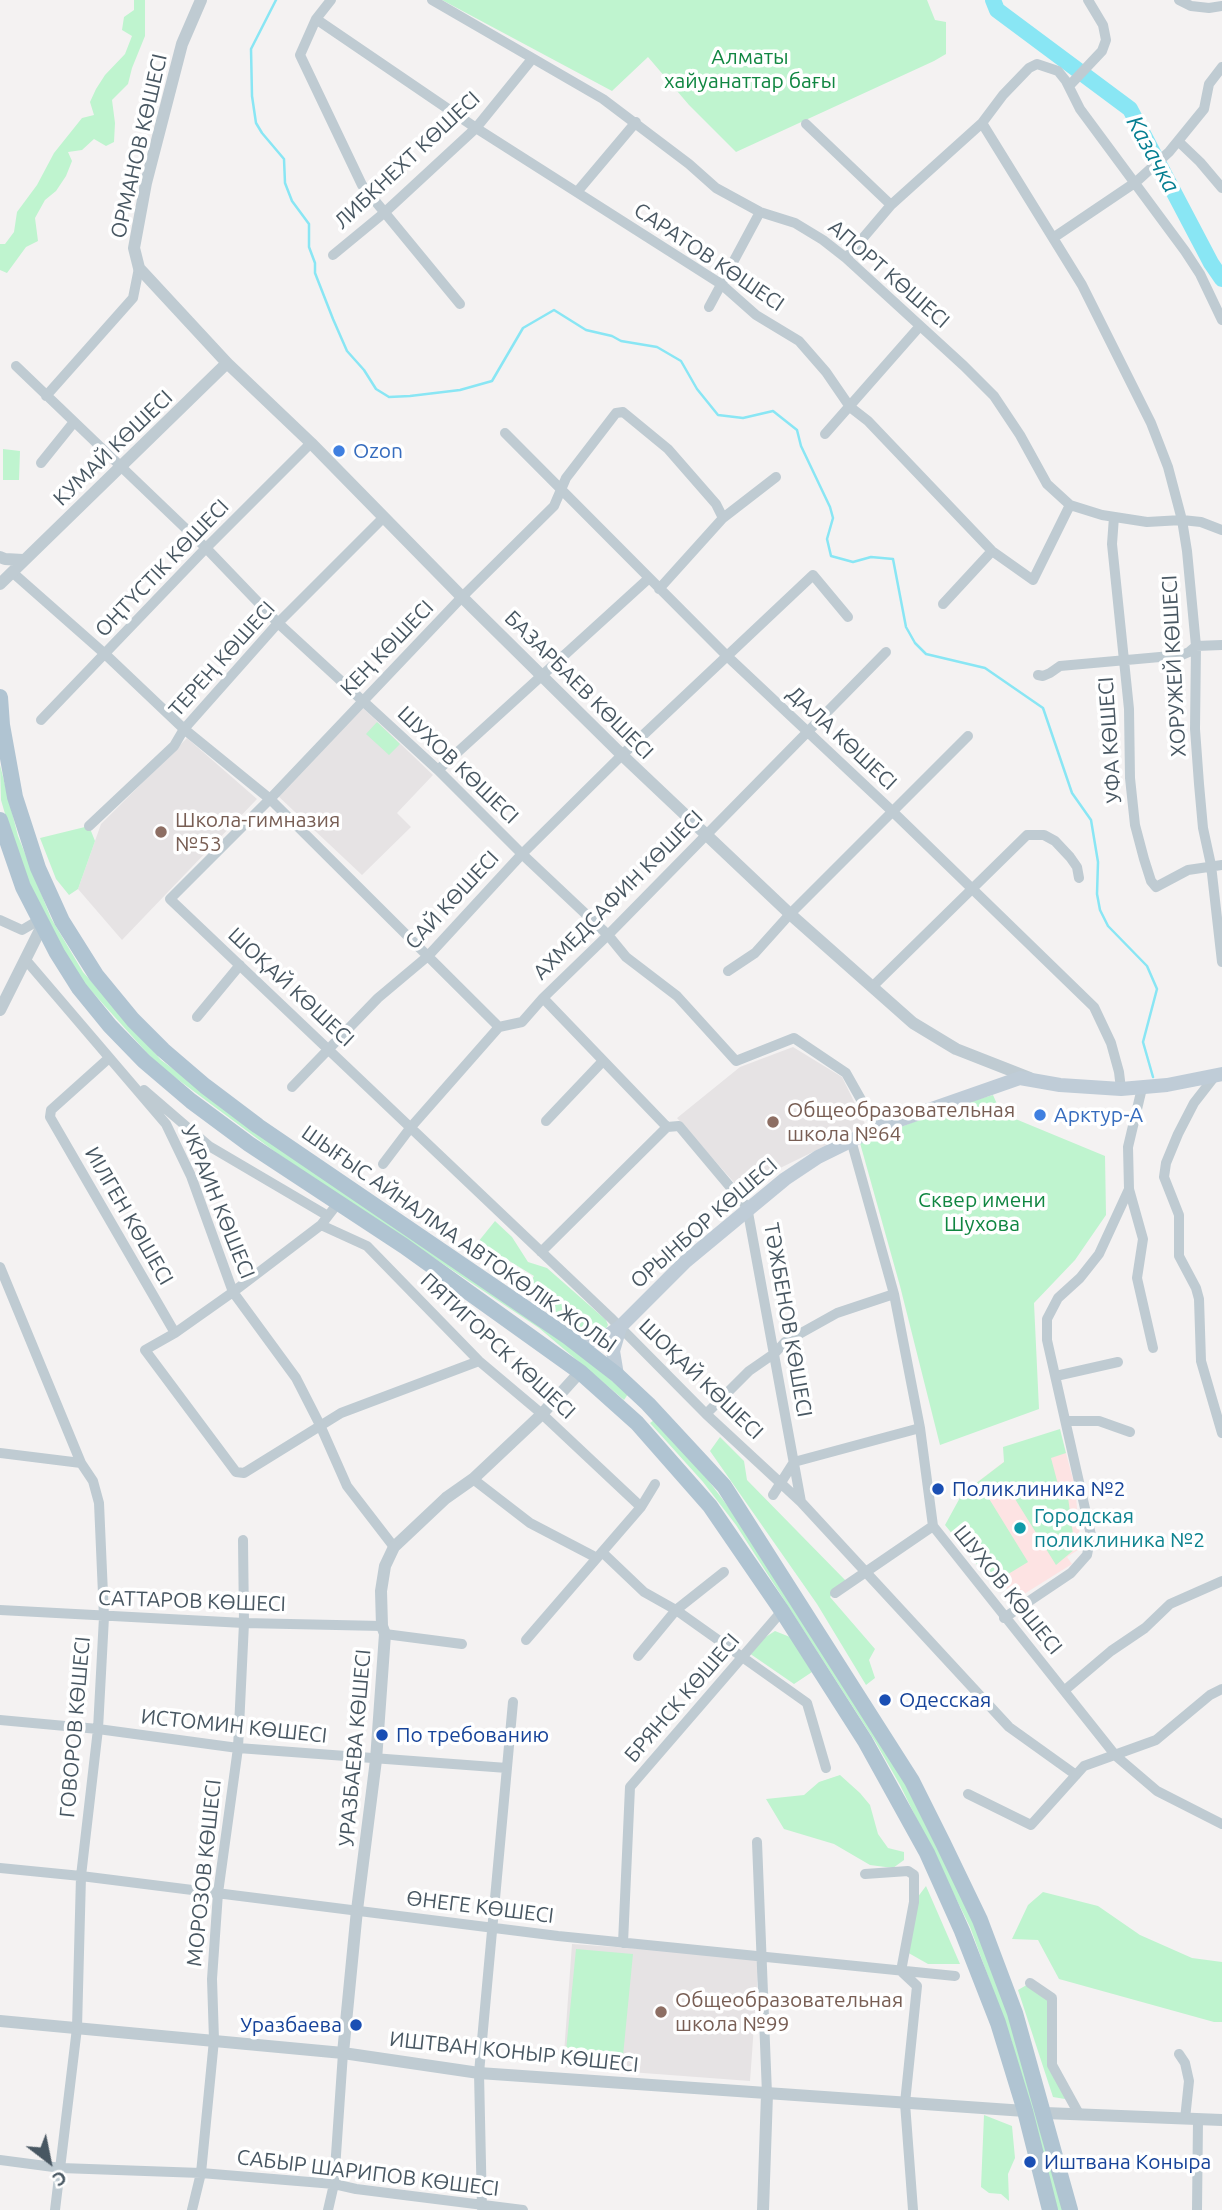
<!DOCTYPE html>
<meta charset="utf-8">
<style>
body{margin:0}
#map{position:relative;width:1222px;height:2210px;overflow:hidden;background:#f4f2f2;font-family:Ubuntu,sans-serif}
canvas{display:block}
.north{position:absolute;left:14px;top:2126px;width:70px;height:70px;-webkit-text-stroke:5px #fff;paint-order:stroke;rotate:148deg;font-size:19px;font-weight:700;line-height:28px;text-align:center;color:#485762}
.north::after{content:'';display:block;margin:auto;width:24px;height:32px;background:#485762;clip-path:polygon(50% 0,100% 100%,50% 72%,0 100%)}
</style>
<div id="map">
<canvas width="1222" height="2210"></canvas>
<div class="north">С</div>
</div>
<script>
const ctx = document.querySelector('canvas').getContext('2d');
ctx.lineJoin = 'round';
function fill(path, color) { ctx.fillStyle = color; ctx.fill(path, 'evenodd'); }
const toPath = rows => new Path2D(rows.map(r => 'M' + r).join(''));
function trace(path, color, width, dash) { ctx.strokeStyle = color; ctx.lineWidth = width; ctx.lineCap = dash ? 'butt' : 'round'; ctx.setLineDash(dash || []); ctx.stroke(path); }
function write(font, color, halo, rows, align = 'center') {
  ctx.font = font + ' Ubuntu,sans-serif'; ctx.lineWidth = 7; ctx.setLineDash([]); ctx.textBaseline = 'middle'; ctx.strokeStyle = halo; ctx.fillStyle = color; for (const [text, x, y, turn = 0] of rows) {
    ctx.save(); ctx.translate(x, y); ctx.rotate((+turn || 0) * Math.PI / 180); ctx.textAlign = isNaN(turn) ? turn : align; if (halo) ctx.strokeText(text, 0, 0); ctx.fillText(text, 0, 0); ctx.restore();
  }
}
fill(toPath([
 [361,706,433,775,397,813,411,827,362,875,278,796],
 [187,738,257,799,122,940,78,889,101,824],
 [793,1047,842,1077,866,1126,772,1172,746,1196,677,1118,740,1067],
 [572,1944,759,1957,750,2081,563,2067]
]), '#e6e3e4');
fill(toPath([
 [1052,1436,1066,1453,1075,1487,1081,1548,1067,1557,1072,1564,1013,1601,964,1509,962,1494,1031,1441]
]), '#fde3e3');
fill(toPath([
 [134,0,145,0,145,36,132,68,128,84,112,100,115,123,114,142,106,146,94,139,82,150,68,152,72,161,66,176,56,191,45,200,35,218,38,241,26,247,7,273,0,270,0,244,5,244,14,232,17,212,37,185,54,153,82,118,94,115,90,102,96,89,105,75,125,54,132,36,122,30,124,17,134,10],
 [442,0,927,0,935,20,946,22,946,54,934,61,736,152,689,105,648,57,612,91],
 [3,449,20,451,19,480,3,480],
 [377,722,400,744,389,755,366,734],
 [0,765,18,836,51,918,83,972,161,1060,282,1149,542,1324,628,1394,624,1400,539,1328,278,1154,157,1064,77,975,44,920,12,838,1,800],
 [89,826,95,841,78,889,69,895,56,879,40,838],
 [993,1095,1001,1113,1105,1156,1106,1215,1075,1260,1034,1303,1039,1409,940,1445,900,1286,860,1143,957,1105],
 [495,1221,512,1237,528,1262,547,1268,606,1320,608,1325,604,1332,587,1335,525,1289,534,1276,478,1242],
 [654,1420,708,1480,739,1521,905,1781,976,1925,1017,2038,1063,2210,1056,2210,1011,2039,970,1927,900,1785,876,1743,736,1525,703,1482,650,1423],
 [1060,1429,1066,1453,1051,1458,1060,1492,1067,1490,1075,1549,1056,1565,1007,1486,988,1497,1028,1562,1000,1579,987,1577,945,1525,962,1494,1004,1462,1003,1447],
 [720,1437,744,1461,747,1480,846,1581,830,1597,875,1649,869,1660,875,1678,866,1685,817,1604,710,1451],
 [775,1631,790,1637,812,1672,794,1684,749,1653,761,1640],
 [840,1775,860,1793,870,1805,878,1834,888,1848,904,1852,904,1860,893,1868,870,1865,834,1844,784,1829,766,1799,804,1795,819,1782],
 [926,1886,960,1964,928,1964,905,1951,914,1902],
 [1043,1892,1098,1906,1140,1935,1192,1958,1222,1962,1222,2022,1214,2022,1059,1979,1038,1940,1012,1939,1028,1905],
 [576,1949,633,1954,623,2056,566,2051],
 [1030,1983,1052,1998,1052,2065,1071,2100,1053,2097,1018,1990],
 [984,2115,1012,2126,1015,2158,1008,2174,1009,2201,1001,2194,989,2193,981,2187]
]), '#bff4cf');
trace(toPath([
 [276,0,251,49,252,96,256,123,262,133,284,159,285,183,292,201,309,224,309,247,315,263,315,273,333,319,347,351,364,370,376,389,389,397,410,396,460,390,492,381,523,328,554,310,586,330,612,336,621,341,657,347,681,361,697,389,718,415,743,418,773,411,797,430,801,446,830,507,833,518,827,539,831,556,853,562,871,557,893,559,906,627,915,643,926,654,985,668,1043,708,1072,793,1091,820,1098,862,1097,894,1100,910,1108,926,1147,966,1157,989,1143,1042,1153,1077]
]), '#89e6f4', 2.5);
trace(toPath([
 [993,0,997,10,1130,109,1211,263,1222,279]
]), '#89e6f4', 16);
trace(toPath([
 [331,0,316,19,300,55,362,185,460,304],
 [432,0,603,99,689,164,716,188,760,212,795,223,823,240,846,258,964,366,994,396,1020,435,1047,484,1070,505,1102,515,1147,522,1182,520,1201,522,1222,530],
 [1179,0,1191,6,1209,8,1222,6],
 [316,19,476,128,721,284,756,315,799,341,826,372,850,407,868,421,992,551,1033,580,1070,505],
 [1069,86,1102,51,1106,40,1103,25,1088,0],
 [982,123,1082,285,1151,423,1168,467,1182,520,1187,551,1196,646,1195,729,1199,784,1203,828,1211,865,1222,962],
 [806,124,891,205],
 [1178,141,1200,162,1222,188],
 [577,192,636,122],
 [1053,238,1136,182,1169,152,1204,109,1209,84,1222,67],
 [333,255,384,213,476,128,532,59],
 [846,258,891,205,982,123,1003,95,1029,68,1037,64,1058,71,1066,81,1080,109,1185,251,1200,274,1222,320],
 [709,307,760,212],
 [16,366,206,548,278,623,438,770,522,854,608,935,626,957,677,996,736,1061,794,1038,846,1073,877,1128],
 [46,396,133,298,139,268],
 [505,433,727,656,892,811,1094,1007,1111,1043,1119,1072,1121,1089],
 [825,434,920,326],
 [41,463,74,422],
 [1114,517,1112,544,1129,709,1130,778,1135,825,1144,859,1151,881,1156,887,1188,870,1222,865],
 [723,518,716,504,668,449,623,412,616,413,566,478,554,506,462,597,270,799,170,899,610,1317,706,1414,801,1502,1009,1727,1076,1775],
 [12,572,105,654,184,729,270,799,499,1027],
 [659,589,723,518,776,477],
 [943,604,992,551],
 [1038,675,1043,676,1050,673,1060,666,1182,655,1189,652,1196,646,1222,645],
 [41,720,206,548,311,443],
 [438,770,648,579],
 [89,826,174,746,184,729,278,623,384,517],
 [0,920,22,930,39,920],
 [25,959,166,1124,191,1176,233,1292,296,1378,320,1425,347,1486,394,1547],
 [728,971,755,953,790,914,968,736],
 [872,987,1027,835,1044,835,1055,841,1070,857,1077,867,1079,878],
 [543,998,667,1127],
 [197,1017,240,965],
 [112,1061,109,1058,51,1110,50,1117,175,1333],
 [1215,1076,1194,1103,1178,1134,1166,1163,1164,1177,1179,1215,1179,1256,1196,1288,1199,1299,1201,1361,1222,1433],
 [292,1087,378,998,428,956,522,854,622,755,813,575,848,617],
 [1142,1088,1128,1147,1129,1189,1143,1239,1137,1278,1153,1348],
 [144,1090,209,1146,328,1216],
 [546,1121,602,1062],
 [851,1140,894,1294,920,1428,933,1526,1116,1756,1157,1791,1222,1824],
 [383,1164,411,1127,499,1027,522,1022,543,998,608,935,886,652],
 [338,1203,321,1225,233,1292,175,1333,145,1350,236,1472,244,1473,341,1413,479,1361],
 [321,1225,367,1246,479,1361,542,1414,641,1507],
 [541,1252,667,1127,679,1126,747,1207,801,1502],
 [0,1267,81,1463,93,1481,99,1503,104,1617,98,1729,81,1876,77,2028,55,2210],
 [1056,1376,1118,1362],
 [706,1414,749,1371,775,1353,785,1342,837,1313,894,1294],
 [1066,1421,1099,1421,1130,1432],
 [0,1453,81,1463],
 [473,1479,530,1523,597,1558],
 [773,1495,794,1462,920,1428],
 [602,1552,644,1592,676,1610,807,1703,826,1768],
 [835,1593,933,1526],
 [0,1610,244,1623,382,1626],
 [1004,1618,1071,1573,1087,1555,1091,1535,1047,1340,1047,1319,1058,1298,1080,1278,1099,1254,1129,1189],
 [385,1634,462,1644],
 [526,1640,641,1507,655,1484],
 [638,1656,676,1610,724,1572],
 [1065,1690,1111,1651,1145,1628,1170,1604,1222,1581],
 [0,1720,98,1729,238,1748,507,1768],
 [968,1794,1031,1825,1084,1766,1156,1740,1210,1695,1222,1689],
 [757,1842,767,2094],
 [0,1868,81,1876,558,1936,955,1976],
 [865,1874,908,1871,914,1875,914,1902,901,1971,917,1986,905,2103,913,2210],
 [623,1943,630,1787,782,1611],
 [1030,1983,1052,1998,1052,2065,1079,2114],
 [1179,2054,1185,2063,1189,2081,1185,2119],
 [0,2160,61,2168,201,2173,334,2184,356,2189,523,2210],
 [482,2209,479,2073,513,1702],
 [192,2210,201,2173,214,2040,212,1979,218,1893,238,1748,244,1623,243,1540],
 [328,2210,334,2184,343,2053],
 [1197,2210,1198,2120]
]), '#bfcbd2', 10);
trace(toPath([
 [201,0,182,44,146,183,134,248,139,268,227,363,311,443,462,597,622,755,790,914,913,1023,956,1049,1030,1078],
 [0,557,5,559,23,560],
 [0,584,227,363],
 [0,1010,42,926],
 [0,2021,343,2053,479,2073,1025,2111],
 [343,2053,357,1910,376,1760,385,1634,382,1626,381,1591,385,1566,394,1547,446,1498,473,1479,542,1414,580,1372],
 [1045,2113,1222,2120],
 [763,2210,767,2094]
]), '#bfcbd2', 12);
trace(toPath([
 [568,1337,591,1340,604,1338,620,1327,686,1261,785,1179,818,1157,877,1128,1020,1078,1060,1085,1121,1089,1167,1085,1222,1074],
 [617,1375,613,1351,620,1327]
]), '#bfccd7', 14);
trace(toPath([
 [0,697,2,725,15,797,38,868,62,921,96,975,133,1020,163,1050,205,1086,258,1126,568,1337,617,1375,648,1404,724,1486,912,1781,943,1843,980,1920,1015,2013,1070,2210],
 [0,820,23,887,57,953,79,988,110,1026,144,1061,191,1101,249,1144,404,1246,580,1372,637,1423,710,1506,782,1611,865,1741,927,1853,962,1931,998,2023,1025,2111,1050,2210]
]), '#b0c4d2', 16);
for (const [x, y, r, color] of [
 [339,451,7,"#3f7fe0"],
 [161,832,7,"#8d6e63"],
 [1040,1115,7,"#3f7fe0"],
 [773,1122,7,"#8d6e63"],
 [938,1489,7,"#1a4fb4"],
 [1020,1528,7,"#0f9aa8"],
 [885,1700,7,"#1a4fb4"],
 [382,1735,7,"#1a4fb4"],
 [661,2012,7,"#8d6e63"],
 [356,2025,7,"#1a4fb4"],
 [1030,2162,7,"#1a4fb4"]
]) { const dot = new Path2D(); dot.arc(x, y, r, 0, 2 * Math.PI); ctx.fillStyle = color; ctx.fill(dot); trace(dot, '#fff', 2.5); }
write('21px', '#108641', '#fff', [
 ["Алматы",750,57],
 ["хайуанаттар бағы",750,81],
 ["Сквер имени",982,1200],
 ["Шухова",982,1224]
]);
write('21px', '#485762', '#fff', [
 ["ОРМАНОВ КӨШЕСІ",139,146,-77],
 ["ЛИБКНЕХТ КӨШЕСІ",407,160,-43],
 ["САРАТОВ КӨШЕСІ",709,257,34],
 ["АПОРТ КӨШЕСІ",889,274,41],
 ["КУМАЙ КӨШЕСІ",113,448,-44],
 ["ОҢТҮСТІК КӨШЕСІ",162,568,-46],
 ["КЕҢ КӨШЕСІ",387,648,-46],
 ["ТЕРЕҢ КӨШЕСІ",222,659,-48],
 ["ХОРУЖЕЙ КӨШЕСІ",1174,666,-93],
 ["БАЗАРБАЕВ КӨШЕСІ",579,685,45],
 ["ДАЛА КӨШЕСІ",842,738,43],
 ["УФА КӨШЕСІ",1110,740,-94],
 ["ШУХОВ КӨШЕСІ",458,765,44],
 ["АХМЕДСАФИН КӨШЕСІ",618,895,-45],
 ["САЙ КӨШЕСІ",452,900,-47],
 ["ШОҚАЙ КӨШЕСІ",291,987,43],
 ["УКРАИН КӨШЕСІ",218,1202,68],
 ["ИІЛГЕН КӨШЕСІ",129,1216,60],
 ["ОРЫНБОР КӨШЕСІ",704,1223,-41],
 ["ШЫҒЫС АЙНАЛМА АВТОКӨЛІК ЖОЛЫ",459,1239,35],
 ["ТӘЖБЕНОВ КӨШЕСІ",788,1320,80],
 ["ПЯТИГОРСК КӨШЕСІ",498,1346,43],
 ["ШОҚАЙ КӨШЕСІ",701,1379,44],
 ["ШУХОВ КӨШЕСІ",1008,1590,51],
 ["САТТАРОВ КӨШЕСІ",192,1601,2],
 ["БРЯНСК КӨШЕСІ",682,1698,-49],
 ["ИСТОМИН КӨШЕСІ",234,1726,6],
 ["ГОВОРОВ КӨШЕСІ",75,1727,-85],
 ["УРАЗБАЕВА КӨШЕСІ",355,1748,-85],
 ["МОРОЗОВ КӨШЕСІ",204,1873,-84],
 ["ӨНЕГЕ КӨШЕСІ",480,1907,7],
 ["ИШТВАН КОНЫР КӨШЕСІ",514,2052,6],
 ["САБЫР ШАРИПОВ КӨШЕСІ",368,2173,7]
]);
write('21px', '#366cbe', '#fff', [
 ["Ozon",353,451],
 ["Арктур-А",1054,1115]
], 'left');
write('21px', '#785e54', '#fff', [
 ["Школа-гимназия",175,820],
 ["№53",175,844],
 ["Общеобразовательная",787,1110],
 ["школа №64",787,1134],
 ["Общеобразовательная",675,2000],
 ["школа №99",675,2024]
], 'left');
write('21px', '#164399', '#fff', [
 ["Поликлиника №2",952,1489],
 ["Одесская",899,1700],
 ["По требованию",396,1735],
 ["Уразбаева",342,2025,"right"],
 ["Иштвана Коныра",1044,2162]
], 'left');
write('21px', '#0d838f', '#fff', [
 ["Городская",1034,1516],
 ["поликлиника №2",1034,1540]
], 'left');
write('italic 23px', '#047e91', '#fff', [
 ["Казачка",1153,154,61]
]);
</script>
